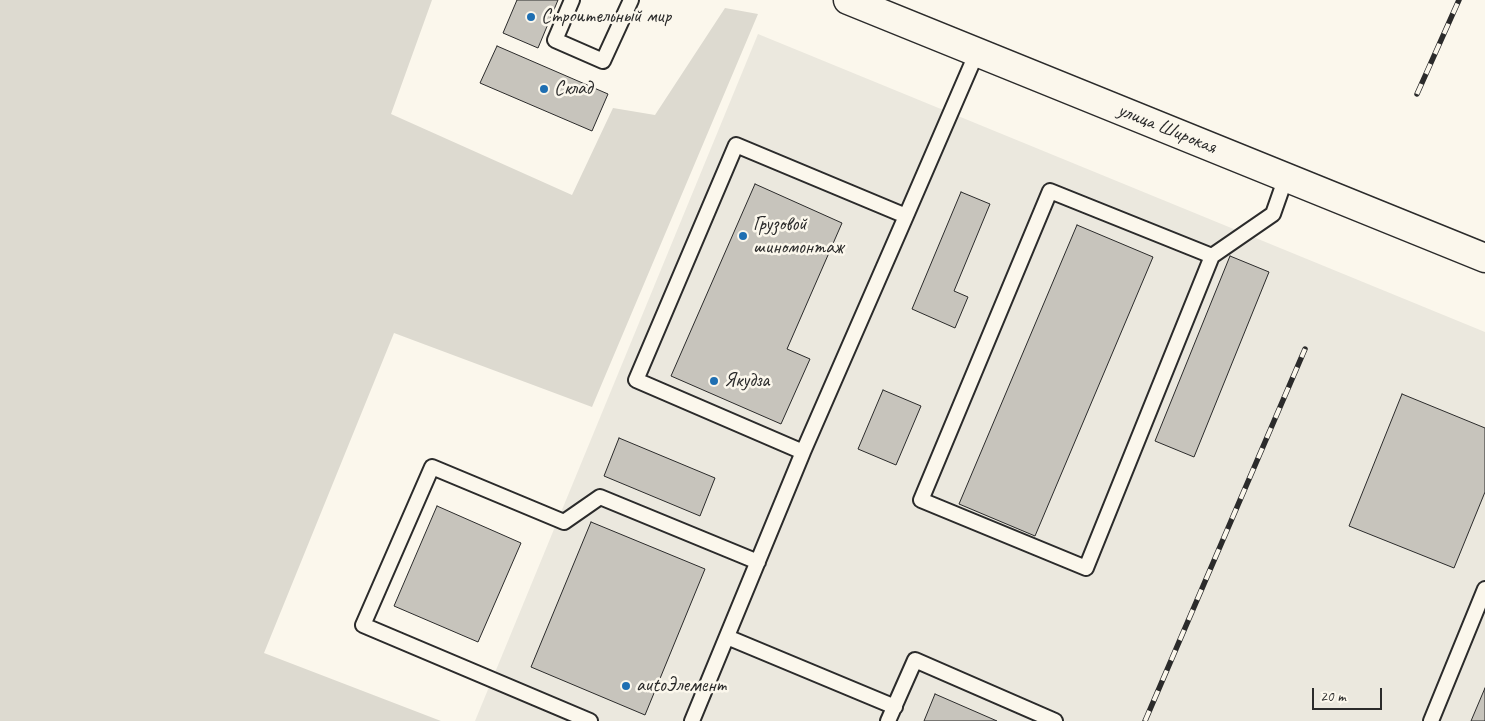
<!DOCTYPE html>
<meta charset="utf-8">
<style>
body{margin:0}
#map{position:relative;width:1485px;height:721px;overflow:hidden;background:#fbf7ec;font-family:Caveat,sans-serif}
canvas{display:block}
.scale{position:absolute;left:1312px;top:688px;width:70px;height:22px;box-sizing:border-box;border:2px solid #2b2b2b;border-top:0;padding-left:6px;font-size:15px;line-height:18px;white-space:nowrap;color:#2b2b2b;-webkit-text-stroke:4px #fbf7ec;paint-order:stroke}
</style>
<div id="map">
<canvas width="1485" height="721"></canvas>
<div class="scale">20 m</div>
</div>
<script>
const ctx = document.querySelector('canvas').getContext('2d');
ctx.lineJoin = 'round';
function fill(path, color) { ctx.fillStyle = color; ctx.fill(path, 'evenodd'); }
const toPath = rows => new Path2D(rows.map(r => 'M' + r).join(''));
function trace(path, color, width, dash) { ctx.strokeStyle = color; ctx.lineWidth = width; ctx.lineCap = dash ? 'butt' : 'round'; ctx.setLineDash(dash || []); ctx.stroke(path); }
function write(font, color, halo, rows, align = 'center') {
  ctx.font = font + ' Caveat,sans-serif'; ctx.lineWidth = 5; ctx.setLineDash([]); ctx.textBaseline = 'middle'; ctx.strokeStyle = halo; ctx.fillStyle = color; for (const [text, x, y, turn = 0] of rows) {
    ctx.save(); ctx.translate(x, y); ctx.rotate((+turn || 0) * Math.PI / 180); ctx.textAlign = isNaN(turn) ? turn : align; if (halo) ctx.strokeText(text, 0, 0); ctx.fillText(text, 0, 0); ctx.restore();
  }
}
fill(toPath([
 [758,34,1485,332,1485,721,475,721]
]), '#ebe8de');
fill(toPath([
 [0,0,432,0,391,114,572,195,613,108,655,115,725,8,758,14,592,407,394,333,264,653,441,721,0,721]
]), '#dddad0');
const building = toPath([
 [517,0,558,0,538,48,503,33,517,0],
 [497,46,608,94,592,131,480,83,497,46],
 [755,184,842,223,787,349,810,359,781,424,671,376,755,184],
 [961,192,990,204,954,291,968,297,955,328,912,309,961,192],
 [1077,225,1153,257,1035,536,959,504,1077,225],
 [1230,256,1269,272,1194,457,1155,441,1230,256],
 [883,390,921,406,896,465,858,449,883,390],
 [1402,394,1485,428,1485,492,1454,568,1349,526,1402,394],
 [619,438,715,478,700,516,604,476,619,438],
 [437,506,521,543,478,642,394,606,437,506],
 [591,522,705,569,645,715,531,667,591,522],
 [1485,688,1485,721,1471,721,1485,688],
 [935,694,997,721,924,721,935,694]
]);
fill(building, '#c7c4bc');
trace(building, '#2b2b2b', 1);
const lane = toPath([
 [572,0,555,40,603,61,631,0],
 [906,216,736,145,636,380,803,452,906,216,977,52],
 [1212,256,1050,191,921,500,1086,568,1212,256,1273,214,1286,177],
 [727,637,895,707],
 [590,721,363,625,432,467,564,522,600,497,758,562],
 [692,721,803,452],
 [888,721,915,660,1055,721],
 [1431,721,1485,589]
]);
const secondary = toPath([
 [848,0,1485,258]
]);
trace(lane, '#2b2b2b', 18);
trace(secondary, '#2b2b2b', 31);
trace(lane, '#fbf7ec', 14);
trace(secondary, '#fbf7ec', 28);
const rail = toPath([
 [1417,94,1459,0],
 [1145,721,1305,349]
]);
trace(rail, '#2b2b2b', 5.5);
trace(rail, '#fbf7ec', 4, [11]);
for (const [x, y, r, color] of [
 [531,17,5,"#1f6fb2"],
 [544,89,5,"#1f6fb2"],
 [743,236,5,"#1f6fb2"],
 [714,381,5,"#1f6fb2"],
 [626,686,5,"#1f6fb2"]
]) { const dot = new Path2D(); dot.arc(x, y, r, 0, 2 * Math.PI); ctx.fillStyle = color; ctx.fill(dot); trace(dot, '#fbf7ec', 2); }
write('20px', '#2b2b2b', '#fbf7ec', [
 ["Строительный мир",541,17],
 ["Склад",554,89],
 ["Грузовой",753,225],
 ["шиномонтаж",753,248],
 ["Якудза",724,381],
 ["autoЭлемент",636,686]
], 'left');
write('20px', '#2b2b2b', '#fbf7ec', [
 ["улица Широкая",1167,129,22]
]);
</script>
